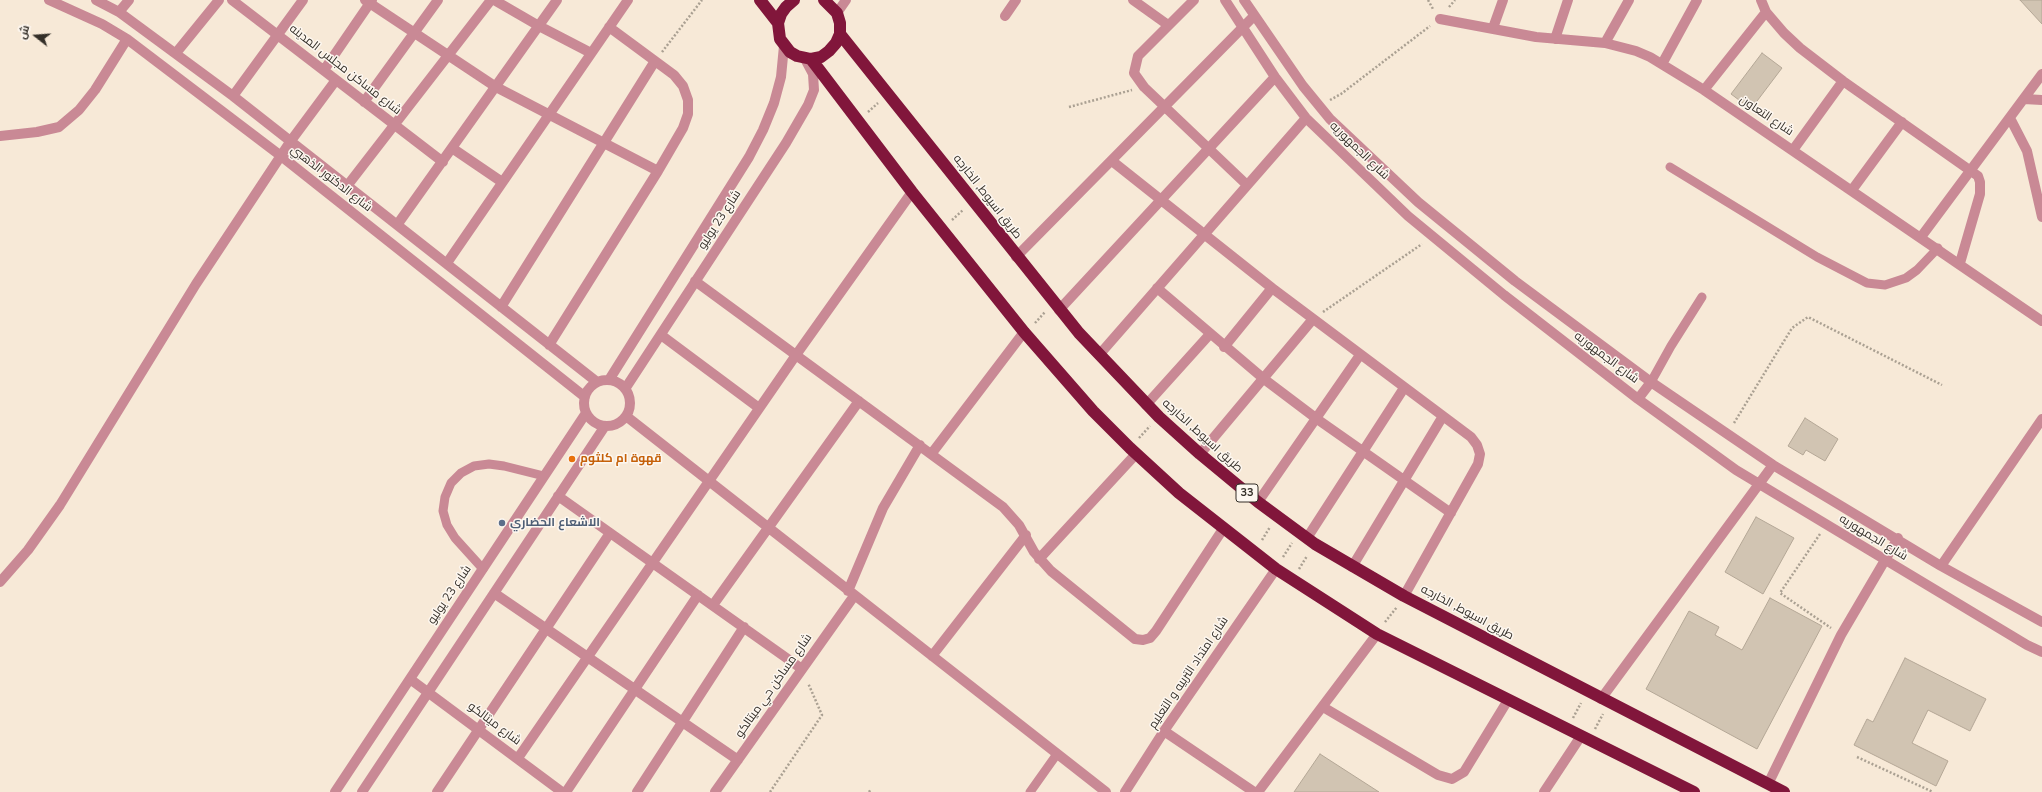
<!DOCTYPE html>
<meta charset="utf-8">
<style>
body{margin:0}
#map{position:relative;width:2042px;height:792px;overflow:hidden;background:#f7e9d7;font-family:"Nunito Sans",Cairo,sans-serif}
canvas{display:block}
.north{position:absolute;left:16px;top:16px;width:40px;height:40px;-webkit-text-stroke:3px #fdf7f0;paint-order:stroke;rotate:287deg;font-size:11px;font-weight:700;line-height:16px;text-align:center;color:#342f28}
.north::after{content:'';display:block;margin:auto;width:14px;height:18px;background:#342f28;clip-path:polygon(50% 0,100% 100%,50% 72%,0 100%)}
</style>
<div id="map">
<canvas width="2042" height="792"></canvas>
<div class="north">ش</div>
</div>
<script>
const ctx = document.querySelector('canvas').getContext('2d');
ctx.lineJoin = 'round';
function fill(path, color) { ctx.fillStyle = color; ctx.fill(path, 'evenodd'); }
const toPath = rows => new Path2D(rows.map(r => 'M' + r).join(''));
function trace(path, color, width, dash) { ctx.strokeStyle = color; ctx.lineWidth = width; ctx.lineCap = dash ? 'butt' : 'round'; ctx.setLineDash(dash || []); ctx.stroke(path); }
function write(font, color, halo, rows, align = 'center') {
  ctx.font = font + ' "Nunito Sans",Cairo,sans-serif'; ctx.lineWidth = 3; ctx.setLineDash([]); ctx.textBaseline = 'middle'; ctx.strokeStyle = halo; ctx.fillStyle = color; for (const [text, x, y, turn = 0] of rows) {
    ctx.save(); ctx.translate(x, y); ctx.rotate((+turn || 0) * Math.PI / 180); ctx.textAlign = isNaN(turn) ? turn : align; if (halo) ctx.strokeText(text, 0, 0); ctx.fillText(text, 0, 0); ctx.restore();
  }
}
const building = toPath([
 [2020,0,2042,0,2042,24,2020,0],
 [1762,53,1782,68,1751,109,1731,94,1762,53],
 [1805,418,1838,439,1825,461,1806,450,1803,455,1788,446,1805,418],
 [1756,517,1794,538,1763,594,1725,572,1756,517],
 [1770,598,1822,626,1757,749,1646,689,1689,611,1719,627,1715,635,1742,650,1770,598],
 [1905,658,1986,699,1970,731,1928,710,1912,743,1948,761,1936,786,1854,745,1867,719,1873,722,1905,658],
 [1320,754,1379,792,1294,792,1320,754]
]);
fill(building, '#d1c4b2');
trace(building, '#b4a796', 1);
trace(toPath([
 [1428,0,1433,9],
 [1449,7,1455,0],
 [662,52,702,0],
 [1330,100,1341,94,1430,26],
 [1069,107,1132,90],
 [868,112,878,103],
 [952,220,963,210],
 [1323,312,1422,244],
 [1035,323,1045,312],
 [1734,423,1792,328,1808,317,1942,385],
 [1139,438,1150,426],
 [1820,534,1780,593,1831,628],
 [1262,540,1270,527],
 [1283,557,1292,543],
 [1299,569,1307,556],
 [1385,622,1397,607],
 [1573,718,1581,703],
 [1595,729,1603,714],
 [1857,757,1933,792],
 [770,792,822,715,808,683],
 [869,792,871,789]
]), '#aaa092', 2.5, [2, 2]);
trace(toPath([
 [1670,167,1817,257,1867,283,1885,285,1906,278,1917,270,1938,248],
 [1651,382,1671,346,1702,297],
 [483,569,455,538,447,525,443,511,445,497,451,483,461,473,474,466,489,464,504,466,544,476],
 [1030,792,1057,754]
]), '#c98995', 9);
trace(toPath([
 [49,0,102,24,127,39,281,156,585,397],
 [96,0,119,12,233,96,597,382],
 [232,0,443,162],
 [365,0,496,87,658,171],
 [494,0,539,26,591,53],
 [1133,0,1168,25],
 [1194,0,1138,56,1134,73,1144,87,1247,185],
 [1225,0,1275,77,1306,118,1408,216,1504,295,1638,399,1736,470,2027,645,2042,652],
 [1244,0,1303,86,1330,119,1418,202,1515,281,1651,382,1773,465,1941,566,2042,622],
 [1761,0,1766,12,1784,33,1800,48,1843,81,1978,176,1980,182,1980,194,1960,263],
 [119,12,129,0],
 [837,13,846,0],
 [1005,16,1016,0],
 [1440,19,1536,37,1605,43,1636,51,1650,57,1704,90,2042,321],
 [1493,28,1503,0],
 [1555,39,1568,0],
 [1605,43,1629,0],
 [176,53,219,0],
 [1662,64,1697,0],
 [324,70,372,0],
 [1704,90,1766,12],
 [233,96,303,0],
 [2024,99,2042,100],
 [364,102,438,0],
 [2010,118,2027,151,2042,217],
 [0,136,37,132,59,127,79,110,95,90,127,39],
 [452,148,502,182],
 [1793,150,1843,81],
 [1112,161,1272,288,1471,437,1477,445,1480,454,1478,464,1404,596],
 [347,186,491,0],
 [1852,190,1902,122],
 [397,225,557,0],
 [1921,237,2042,74],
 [1016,257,1254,16],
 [447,263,628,0],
 [695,281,1003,507,1019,525,1034,552,1051,571,1135,639,1143,640,1150,638,1156,631,1223,529],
 [1157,288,1264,379,1317,419,1451,513],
 [501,307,655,61],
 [1059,310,1275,77],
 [661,335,759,408],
 [549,345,658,171,683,128,688,114,688,100,683,86,674,75,609,27],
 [1224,347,1272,288],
 [1099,355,1306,118],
 [609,380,749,157,763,130,774,103,781,77,784,46],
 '584 403a23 23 0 1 1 46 0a23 23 0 1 1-46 0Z',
 [625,389,786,143,808,105,814,90,813,74,805,59],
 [1638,399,1651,382],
 [1146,405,1210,334],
 [626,416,1106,792],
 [932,453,1024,332],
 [1200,454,1313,319],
 [558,496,802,669],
 [1258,502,1360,355],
 [1307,538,1404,388],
 [1039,559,1136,454],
 [1941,566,2042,419],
 [1352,567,1443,416],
 [0,582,28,550,60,505,196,284,290,142,336,80],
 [848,591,883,508,920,445],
 [494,593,738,760],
 [713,605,859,401],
 [932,656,1026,535],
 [410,679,562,792],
 [1601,699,1773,465],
 [1323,707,1438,775,1452,779,1464,772,1508,700],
 [1164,731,1254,792],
 [518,758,796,355,912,192],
 [1768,784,1841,635,1898,538],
 [335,792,586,413],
 [362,792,605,426],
 [437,792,610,533],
 [566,792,698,595],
 [637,792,744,627],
 [715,792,854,596],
 [1125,792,1164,731,1276,569],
 [1258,792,1377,634],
 [1544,792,1581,736]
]), '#c98995', 10);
trace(toPath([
 [760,0,778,23],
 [794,0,786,7,781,14,778,23,780,39,790,52,797,56,811,59,821,57,829,51,836,43,840,34,840,23,837,13,824,0],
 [840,34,1079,333,1159,417,1200,454,1258,502,1315,544,1404,596,1784,792],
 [811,59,912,192,1024,332,1093,411,1130,448,1179,493,1276,569,1377,634,1694,792]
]), '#81163b', 12);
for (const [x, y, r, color] of [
 [572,459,4,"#e8710a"],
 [502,523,4,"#5c6f8a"]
]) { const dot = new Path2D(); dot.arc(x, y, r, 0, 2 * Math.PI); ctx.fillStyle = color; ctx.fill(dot); trace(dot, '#fdf7f0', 1.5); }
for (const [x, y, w] of [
 [1247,493,22]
]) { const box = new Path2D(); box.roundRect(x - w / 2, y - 9, w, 18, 3); ctx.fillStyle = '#fdf7f0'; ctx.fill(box); trace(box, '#342f28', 1); }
write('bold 11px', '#342f28', null, [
 ["33",1247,493]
]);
write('12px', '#342f28', '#fdf7f0', [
 ["شارع مساكن مجلس المدينه",345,70,38],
 ["شارع التعاون",1766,116,34],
 ["شارع الجمهوريه",1359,151,44],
 ["شارع الدكتور الذهبي",331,179,38],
 ["طريق اسيوط, الخارجه",987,197,52],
 ["شارع 23 يوليو",720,220,-57],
 ["شارع الجمهوريه",1606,358,37],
 ["طريق اسيوط, الخارجه",1202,436,42],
 ["شارع الجمهوريه",1873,538,31],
 ["شارع 23 يوليو",450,595,-56],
 ["طريق اسيوط, الخارجه",1467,613,28],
 ["شارع امتداد التربيه و التعليم",1189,673,-56],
 ["شارع مساكن حي ميتالكو",774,686,-55],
 ["شارع ميتالكو",494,724,37]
]);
write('bold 12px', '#c56008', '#fdf7f0', [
 ["قهوة ام كلثوم",580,459]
], 'left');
write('bold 12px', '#4e5e75', '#fdf7f0', [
 ["الاشعاع الحضاري",510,523]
], 'left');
</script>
